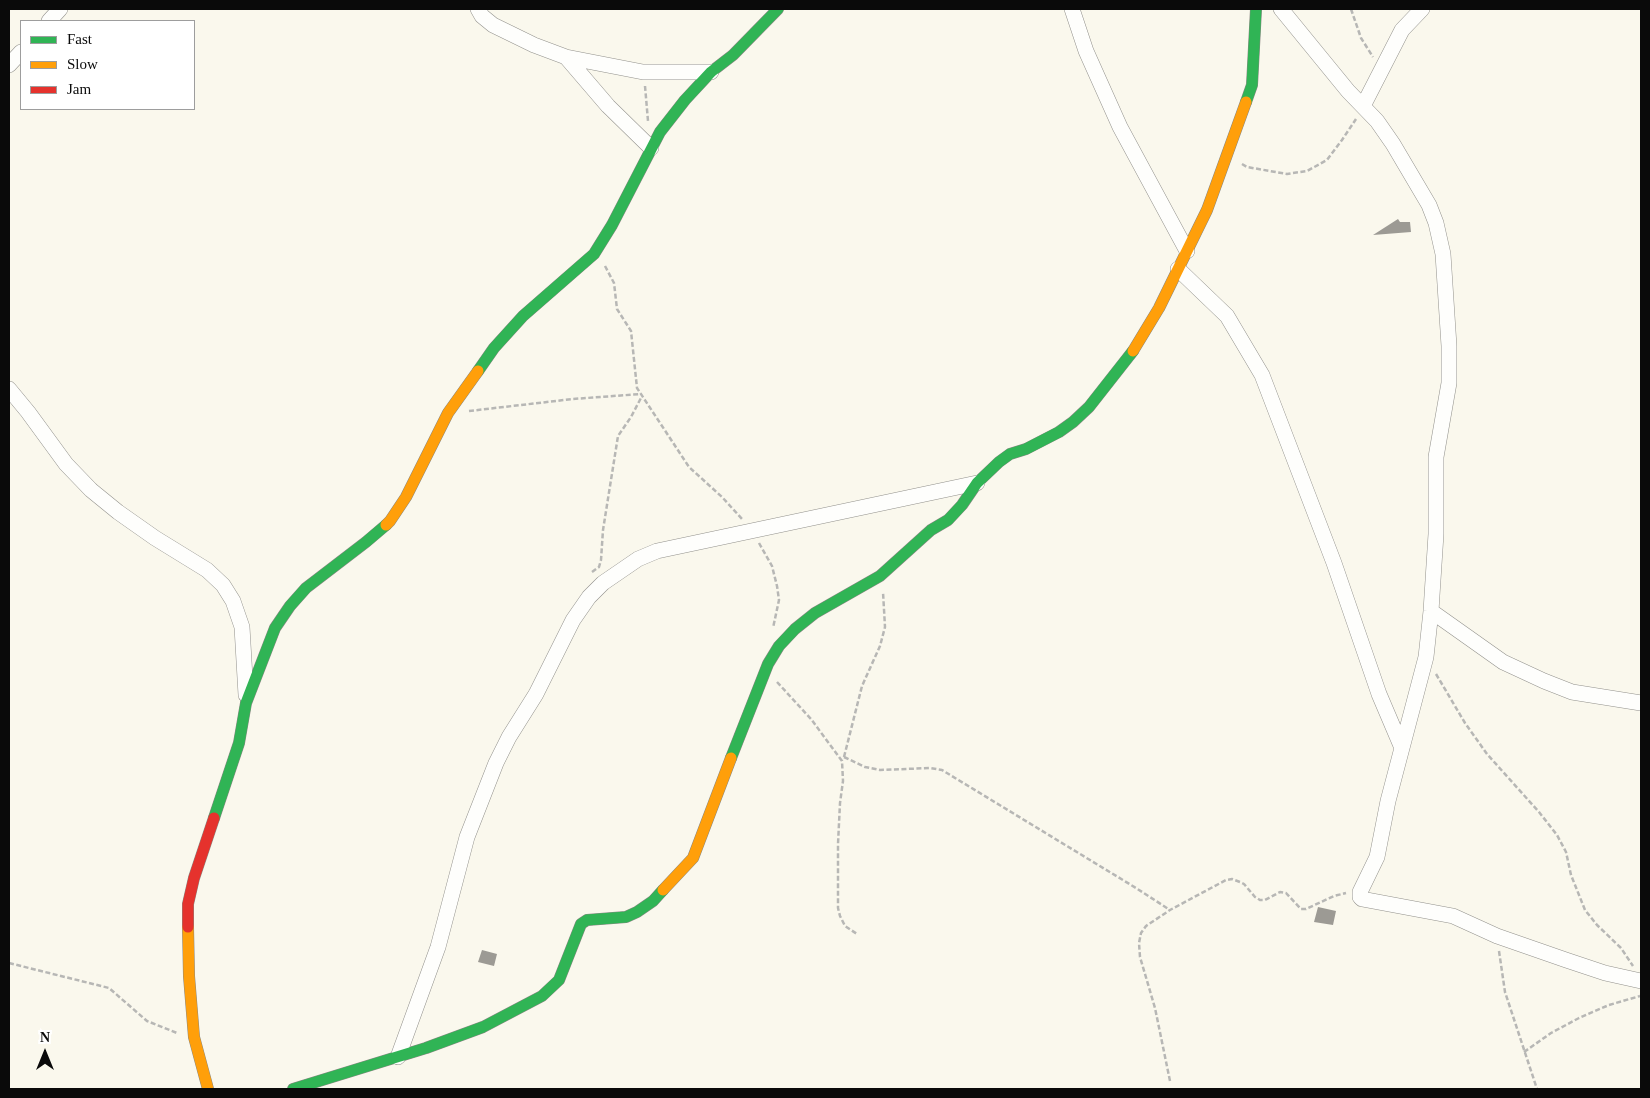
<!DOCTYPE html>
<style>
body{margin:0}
#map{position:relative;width:1650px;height:1098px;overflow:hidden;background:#faf8ed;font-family:"Times New Roman",serif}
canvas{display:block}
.frame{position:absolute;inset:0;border:10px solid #0a0a0a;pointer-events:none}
.legend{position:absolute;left:20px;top:20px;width:175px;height:90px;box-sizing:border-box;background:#fff;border:1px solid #9d9d9d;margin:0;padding:6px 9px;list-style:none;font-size:15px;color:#0a0a0a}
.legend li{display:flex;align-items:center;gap:10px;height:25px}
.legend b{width:25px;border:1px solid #9d9d9d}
.north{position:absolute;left:20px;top:1028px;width:50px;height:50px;-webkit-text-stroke:4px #fff;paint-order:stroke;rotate:0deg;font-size:14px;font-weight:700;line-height:20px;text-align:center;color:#0a0a0a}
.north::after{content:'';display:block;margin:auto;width:18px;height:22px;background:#0a0a0a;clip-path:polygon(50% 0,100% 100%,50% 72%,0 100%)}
</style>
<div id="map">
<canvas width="1650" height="1098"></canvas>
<div class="frame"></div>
<ul class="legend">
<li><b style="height:6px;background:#30b455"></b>Fast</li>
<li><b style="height:6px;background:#ff9f0a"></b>Slow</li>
<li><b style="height:6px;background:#e5322d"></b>Jam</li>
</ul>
<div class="north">N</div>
</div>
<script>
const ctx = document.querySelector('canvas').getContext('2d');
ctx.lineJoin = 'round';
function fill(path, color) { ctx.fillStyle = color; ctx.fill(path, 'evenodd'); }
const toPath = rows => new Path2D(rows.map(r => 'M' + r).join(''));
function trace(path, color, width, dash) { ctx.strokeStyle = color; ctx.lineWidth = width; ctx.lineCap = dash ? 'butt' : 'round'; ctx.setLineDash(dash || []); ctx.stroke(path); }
fill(toPath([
 [1398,219,1400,222,1410,222,1411,232,1373,235],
 [1318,907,1336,911,1333,925,1314,922],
 [482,950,497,954,494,966,478,962]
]), '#9c9a94');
const street = toPath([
 [478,9,482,16,493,25,534,45,566,57,643,72,711,72],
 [1072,9,1086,51,1120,127,1187,251],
 [1281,9,1348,91,1377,121,1393,144,1429,205,1436,223,1443,254,1449,346,1449,383,1436,457,1436,534,1431,611,1426,657,1388,801,1377,857,1360,892,1360,897,1362,899,1453,916,1497,936,1566,960,1605,973,1641,981],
 [49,21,60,9],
 [566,57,608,106,651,148],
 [9,65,21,52],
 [1363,106,1402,30,1422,9],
 [1178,269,1227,316,1262,375,1334,563,1379,694,1402,748],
 [9,389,28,412,66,464,91,490,118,512,155,538,207,570,223,585,233,601,242,627,246,695],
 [1431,611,1503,662,1544,681,1572,692,1641,703],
 [398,1057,438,947,467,837,496,763,509,737,536,694,573,620,589,597,603,583,638,559,657,551,977,483]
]);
const fast = toPath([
 [1246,102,1252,85,1256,9],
 [478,371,494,348,523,316,594,254,612,225,660,132,685,100,711,72,733,55,778,9],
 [731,758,768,664,779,646,795,629,815,613,880,576,931,530,948,520,962,505,977,483,999,462,1010,454,1026,449,1059,432,1073,422,1089,407,1133,351],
 [214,818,239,743,246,703,275,628,290,606,306,588,366,542,386,525],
 [293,1089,426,1048,483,1027,542,996,559,980,581,924,587,920,626,917,637,912,653,901,663,890]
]);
const slow = toPath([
 [1133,351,1159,308,1207,210,1246,102],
 [386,525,390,521,406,497,448,413,478,371],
 [663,890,693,858,731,758],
 [188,927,189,976,194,1037,208,1089]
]);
const jam = toPath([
 [188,927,188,904,194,878,214,818]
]);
trace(street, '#92918c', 16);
trace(fast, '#898883', 12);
trace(slow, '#898883', 12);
trace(jam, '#898883', 12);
trace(toPath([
 [1351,9,1361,38,1373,57],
 [645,86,648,121],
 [1242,164,1247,167,1287,174,1307,171,1327,160,1342,140,1356,119],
 [605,266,614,283,617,309,631,331,637,388,689,467,722,497,743,520],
 [469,411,573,399,641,394],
 [759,543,772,566,777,586,779,600,773,628],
 [592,572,599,567,601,560,603,530,618,436,631,417,642,396],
 [1436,674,1465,723,1487,754,1539,812,1557,835,1566,852,1571,875,1585,910,1597,925,1621,948,1633,966],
 [777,682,811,719,842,761,843,781,840,803,838,844,838,908,840,916,845,926,857,934],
 [844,757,865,767,880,770,930,768,942,770,1136,888,1170,910],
 [844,757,862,686,880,646,885,627,883,592],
 [1499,951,1505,992,1537,1089],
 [9,963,109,988,147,1021,177,1033],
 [1524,1052,1551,1033,1579,1018,1609,1005,1640,996],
 [1170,1081,1155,1008,1140,957,1139,943,1141,933,1146,926,1170,910,1226,880,1232,879,1240,882,1244,884,1255,897,1260,900,1265,900,1280,892,1286,893,1301,909,1306,909,1334,896,1346,893]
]), '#b7b7b5', 2.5, [5, 2.5]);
trace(street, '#fefefc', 15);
trace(fast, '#30b455', 11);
trace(slow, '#ff9f0a', 11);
trace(jam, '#e5322d', 11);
</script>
